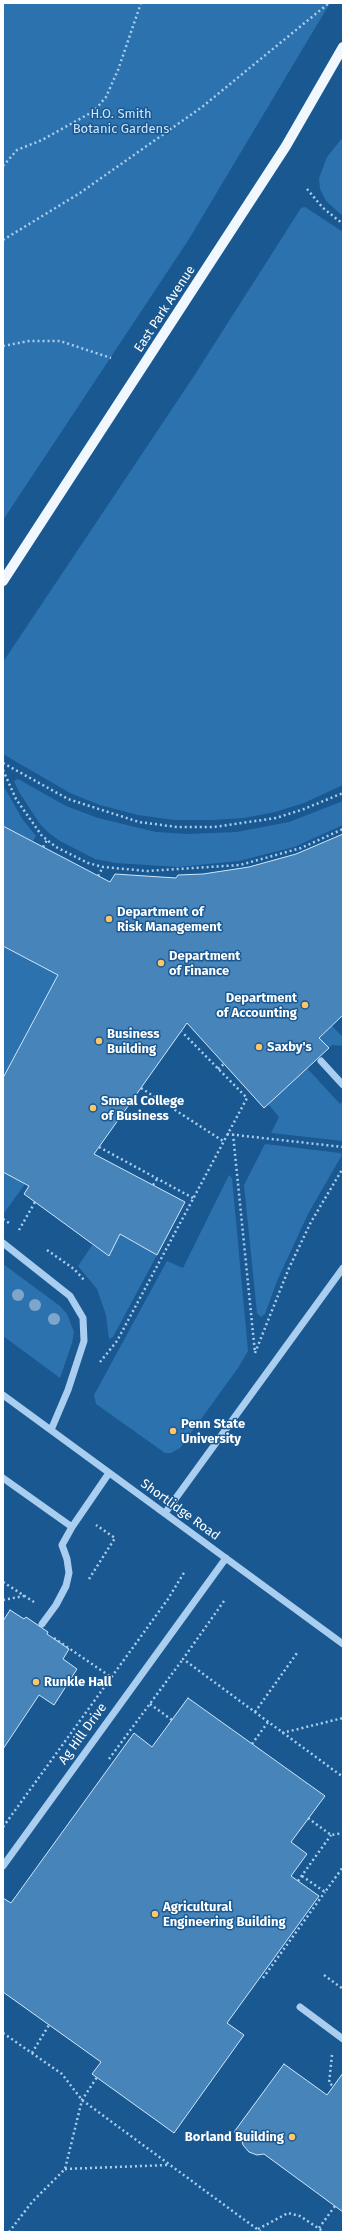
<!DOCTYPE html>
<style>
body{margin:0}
#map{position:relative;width:346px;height:2235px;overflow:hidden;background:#1a5891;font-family:"Fira Sans",sans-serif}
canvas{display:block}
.frame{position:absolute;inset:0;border:4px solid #fff;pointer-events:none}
</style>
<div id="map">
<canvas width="346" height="2235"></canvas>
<div class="frame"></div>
</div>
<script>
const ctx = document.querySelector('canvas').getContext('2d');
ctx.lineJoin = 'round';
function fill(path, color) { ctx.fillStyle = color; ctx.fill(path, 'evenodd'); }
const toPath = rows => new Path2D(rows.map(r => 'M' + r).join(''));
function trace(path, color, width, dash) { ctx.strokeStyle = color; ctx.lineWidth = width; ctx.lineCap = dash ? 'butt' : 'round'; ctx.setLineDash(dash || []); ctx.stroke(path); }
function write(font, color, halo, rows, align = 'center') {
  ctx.font = font + ' "Fira Sans",sans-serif'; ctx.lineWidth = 3; ctx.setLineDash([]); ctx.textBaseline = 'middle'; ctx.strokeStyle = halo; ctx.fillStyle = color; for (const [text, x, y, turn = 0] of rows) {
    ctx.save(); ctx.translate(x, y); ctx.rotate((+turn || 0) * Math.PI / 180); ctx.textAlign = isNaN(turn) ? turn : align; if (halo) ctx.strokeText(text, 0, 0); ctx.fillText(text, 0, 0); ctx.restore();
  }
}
fill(toPath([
 [3,3,330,3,189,239,3,520],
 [343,137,343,216,326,201,320,189,319,178,327,157],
 [305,207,343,232,343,785,304,803,275,812,244,818,212,820,174,820,138,815,100,805,70,793,3,754,3,662,192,379,301,208],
 [18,779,66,806,98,818,156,832,188,834,237,832,289,822,343,801,343,825,294,847,239,861,178,867,116,863,95,859,60,841,49,833,40,824,19,792,14,781],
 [3,785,23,820,36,836,33,841,3,826],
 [3,946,58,975,3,1078],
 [331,1025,343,1037,343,1046,332,1045,329,1048,319,1038],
 [307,1068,340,1104,343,1101,343,1141,271,1133,279,1117,268,1104],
 [265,1144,340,1153,342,1155,308,1214,277,1281,265,1314,261,1317,257,1313,244,1185],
 [3,1172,25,1184,4,1213,3,1212],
 [229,1175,232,1178,248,1351,238,1368,180,1448,171,1453,165,1453,96,1404,94,1395,167,1261,183,1268],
 [120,1234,157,1255,113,1337,109,1339,106,1315,97,1289,78,1266,93,1244],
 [3,1264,60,1306,67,1314,74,1332,72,1343,60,1378,3,1336]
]), '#2c72af');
const building = toPath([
 [3,826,110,882,115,874,176,878,178,875,203,874,249,867,296,854,343,834,343,1015,319,1038,329,1048,264,1108,187,1023,94,1154,185,1202,157,1255,120,1234,109,1256,24,1194,29,1186,3,1172,3,1078,58,975,3,946,3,826],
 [10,1610,24,1619,26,1617,48,1632,47,1634,69,1649,63,1659,77,1669,54,1705,39,1695,3,1749,3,1621,10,1610],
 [188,1698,325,1796,291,1842,307,1854,291,1876,319,1896,227,2023,244,2035,174,2133,92,2074,101,2062,3,1992,3,1898,11,1903,134,1733,152,1747,188,1698],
 [284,2064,327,2095,343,2073,343,2212,264,2154,257,2155,249,2152,243,2145,241,2137,234,2132,284,2064]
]);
fill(building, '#4684ba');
trace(building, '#cfe6fb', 1);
trace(toPath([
 [3,166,17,150,42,140,94,111,106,97,118,70,141,3],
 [307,189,323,208,343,224],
 [3,240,80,193,202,107,329,3],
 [3,346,29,341,60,341,111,358],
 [3,763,68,799,139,822,177,827,214,827,276,818,304,809,343,793],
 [3,770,16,799,42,836,56,847,88,863,103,867,147,871,240,865,301,848,343,829],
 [43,847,47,840],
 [98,876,103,867],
 [218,1069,224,1064],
 [141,1088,223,1141],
 [227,1134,343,1147],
 [233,1134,255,1353],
 [99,1147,193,1198],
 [153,1185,157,1179],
 [3,1219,9,1223],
 [19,1230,35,1202],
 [47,1250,74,1269,85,1281],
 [255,1353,289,1268,311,1222,343,1168],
 [100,1362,117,1341,247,1098,182,1032],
 [89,1579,115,1538,96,1525],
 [3,1582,34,1602],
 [3,1600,24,1596],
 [224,1601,183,1659,343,1777],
 [54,1638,111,1677],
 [150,1704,172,1720],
 [255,1712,297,1653],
 [282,1733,343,1718],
 [252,1744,268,1722],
 [109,1759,183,1659],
 [308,1818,331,1835,343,1833],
 [3,1827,168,1599,185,1571],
 [302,1876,325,1892,343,1867],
 [298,1881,331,1835],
 [324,1975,343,1989],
 [263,1978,325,1892],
 [3,2033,62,2074,82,2100,261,2232],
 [32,2053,49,2025],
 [332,2055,329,2083,333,2086],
 [65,2169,168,2165],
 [319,2228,335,2206],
 [258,2229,288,2213,300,2216,324,2232],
 [9,2232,32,2202,65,2169,82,2100,97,2077]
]), '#a9ceef', 2.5, [2, 3]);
trace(toPath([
 [321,1061,343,1085],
 [3,1243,70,1296,83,1318,84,1341,68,1390,51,1430],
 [3,1395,343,1644],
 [3,1478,72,1527,109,1473],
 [165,1513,343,1268],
 [42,1624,56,1605,66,1586,69,1573,67,1559,62,1545,72,1527],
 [3,1866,226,1558],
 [300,2007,343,2039]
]), '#a9ceef', 7);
trace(toPath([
 [3,581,286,146,343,47]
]), '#f1f7ff', 10);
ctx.fillStyle = '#7ea6cb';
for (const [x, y] of [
 [18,1295],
 [35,1305],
 [54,1319]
]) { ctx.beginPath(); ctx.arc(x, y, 6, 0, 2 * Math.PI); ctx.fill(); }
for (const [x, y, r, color] of [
 [109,919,4,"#ffc667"],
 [161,963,4,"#ffc667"],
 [305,1005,4,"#ffc667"],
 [99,1041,4,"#ffc667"],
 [259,1047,4,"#ffc667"],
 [93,1108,4,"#ffc667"],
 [173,1431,4,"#ffc667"],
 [36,1682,4,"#ffc667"],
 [155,1914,4,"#ffc667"],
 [292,2137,4,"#ffc667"]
]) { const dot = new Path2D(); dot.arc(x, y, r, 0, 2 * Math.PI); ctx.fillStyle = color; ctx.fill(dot); trace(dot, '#1a5891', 1.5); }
write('13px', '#cfe6fb', '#1a5891', [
 ["H.O. Smith",121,114],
 ["Botanic Gardens",121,129]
]);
write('13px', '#fff', '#1a5891', [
 ["East Park Avenue",165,309,-57],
 ["Shortlidge Road",180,1510,36],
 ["Ag Hill Drive",83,1734,-54]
]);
write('bold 13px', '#fff', '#1a5891', [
 ["Department of",117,912],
 ["Risk Management",117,927],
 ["Department",169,956],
 ["of Finance",169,971],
 ["Department",297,998,"right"],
 ["of Accounting",297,1013,"right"],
 ["Business",107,1034],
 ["Building",107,1049],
 ["Saxby's",267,1047],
 ["Smeal College",101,1101],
 ["of Business",101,1116],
 ["Penn State",181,1424],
 ["University",181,1439],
 ["Runkle Hall",44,1682],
 ["Agricultural",163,1907],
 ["Engineering Building",163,1922],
 ["Borland Building",284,2137,"right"]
], 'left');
</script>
